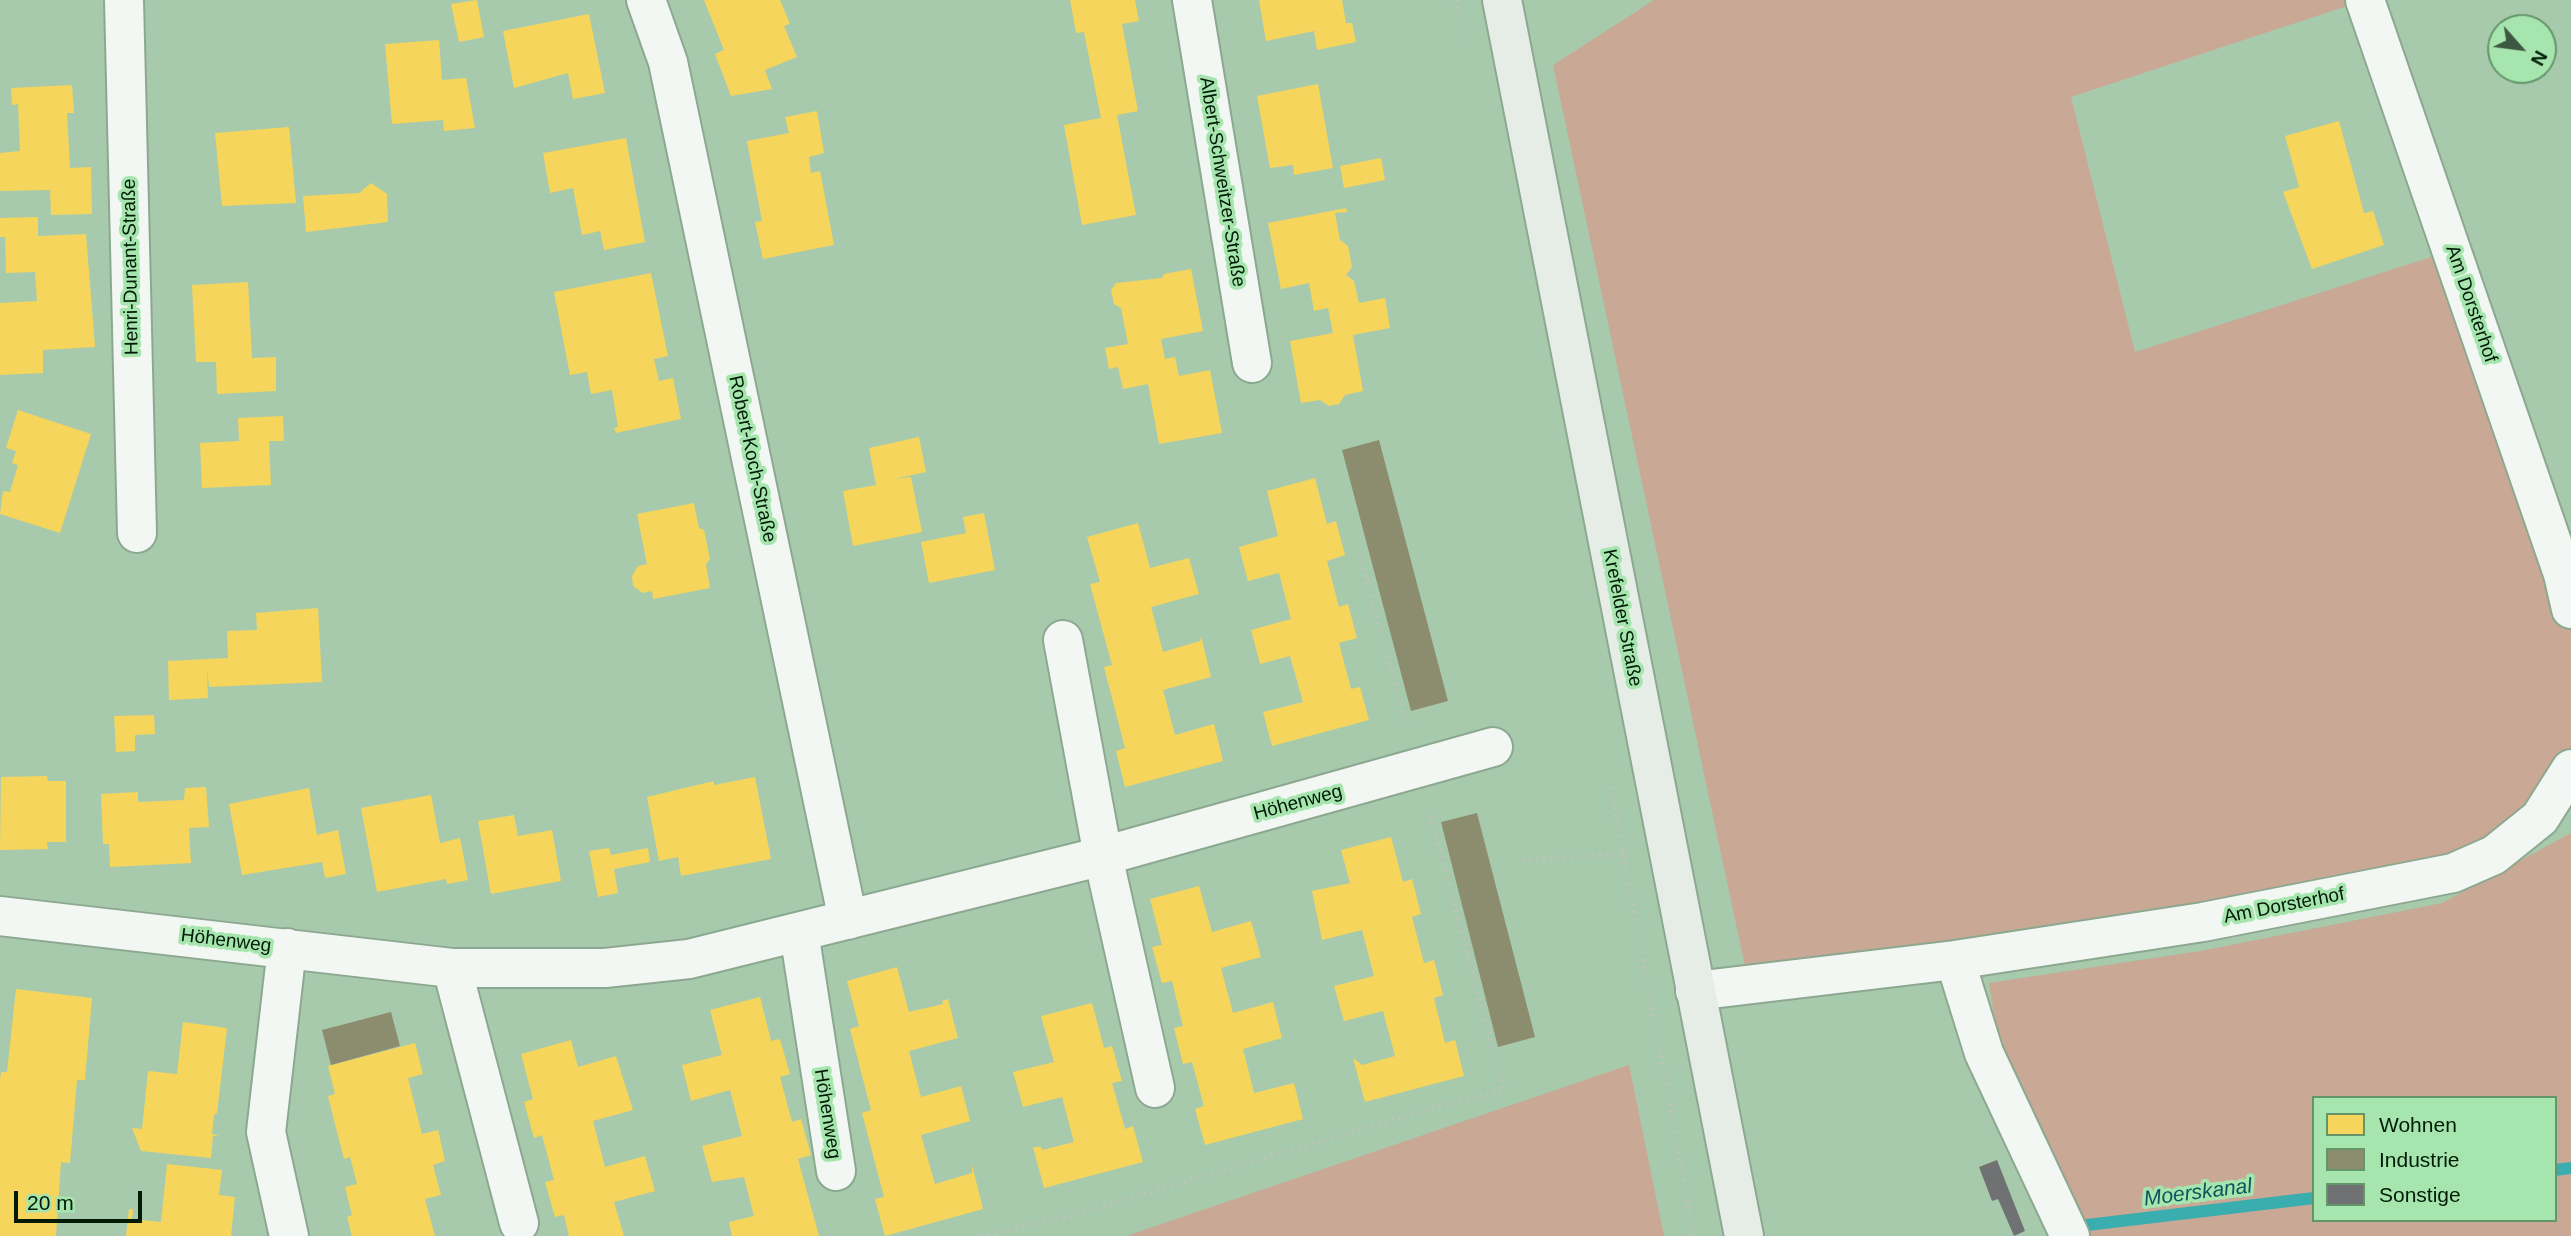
<!DOCTYPE html>
<meta charset="utf-8">
<style>
body{margin:0}
#map{position:relative;width:2571px;height:1236px;overflow:hidden;background:#a8caac;font-family:Helvetica,sans-serif}
canvas{display:block}
.legend{position:absolute;left:2312px;top:1096px;width:245px;height:126px;box-sizing:border-box;background:#a6e6ae;border:2px solid #64956b;margin:0;padding:9px 12px;list-style:none;font-size:21px;color:#021b07}
.legend li{display:flex;align-items:center;gap:14px;height:35px}
.legend b{width:35px;border:2px solid #64956b}
.north{position:absolute;left:2487px;top:14px;width:70px;height:70px;box-sizing:border-box;background:#a6e6ae;border:2px solid #64956b;border-radius:50%;rotate:118deg;font-size:19px;font-weight:700;line-height:28px;text-align:center;color:#021b07}
.north::after{content:'';display:block;margin:auto;width:24px;height:32px;background:#3c5841;clip-path:polygon(50% 0,100% 100%,50% 72%,0 100%)}
.scale{position:absolute;left:14px;top:1191px;width:128px;height:32px;box-sizing:border-box;border:4px solid #021b07;border-top:0;padding-left:9px;font-size:21px;line-height:24px;white-space:nowrap;color:#021b07;-webkit-text-stroke:5px #a6e6ae;paint-order:stroke}
</style>
<div id="map">
<canvas width="2571" height="1236"></canvas>
<ul class="legend">
<li><b style="height:19px;background:#f6d55c"></b>Wohnen</li>
<li><b style="height:19px;background:#8c8c6e"></b>Industrie</li>
<li><b style="height:19px;background:#707172"></b>Sonstige</li>
</ul>
<div class="north">N</div>
<div class="scale">20 m</div>
</div>
<script>
const ctx = document.querySelector('canvas').getContext('2d');
ctx.lineJoin = 'round';
function fill(path, color) { ctx.fillStyle = color; ctx.fill(path, 'evenodd'); }
const toPath = rows => new Path2D(rows.map(r => 'M' + r).join(''));
function trace(path, color, width, dash) { ctx.strokeStyle = color; ctx.lineWidth = width; ctx.lineCap = dash ? 'butt' : 'round'; ctx.setLineDash(dash || []); ctx.stroke(path); }
function write(font, color, halo, rows, align = 'center') {
  ctx.font = font + ' Helvetica,sans-serif'; ctx.lineWidth = 7; ctx.setLineDash([]); ctx.textBaseline = 'middle'; ctx.strokeStyle = halo; ctx.fillStyle = color; for (const [text, x, y, turn = 0] of rows) {
    ctx.save(); ctx.translate(x, y); ctx.rotate((+turn || 0) * Math.PI / 180); ctx.textAlign = isNaN(turn) ? turn : align; if (halo) ctx.strokeText(text, 0, 0); ctx.fillText(text, 0, 0); ctx.restore();
  }
}
fill(toPath([
 [1654,0,2365,0,2071,97,2135,352,2453,250,2571,609,2571,769,2540,818,2448,864,1746,971,1553,65],
 [2571,833,2571,1236,2088,1236,2000,1055,1989,983,2206,950,2442,903],
 [2314,1098,2555,1098,2555,1220,2314,1220],
 [1629,1065,1664,1236,1130,1236,1129,1235]
]), '#c9a895');
fill(toPath([
 [477,0,484,37,459,42,451,4],
 [704,0,780,0,790,24,784,26,797,57,765,70,772,89,731,96,715,54,724,50],
 [1070,0,1135,0,1139,21,1122,24,1138,111,1117,115,1136,215,1082,225,1064,125,1101,118,1084,32,1076,33],
 [1259,0,1342,0,1346,23,1352,23,1356,42,1317,50,1314,31,1266,41],
 [589,14,605,93,573,99,568,73,514,88,503,31],
 [439,40,442,80,466,78,475,128,444,131,443,120,392,124,385,44],
 [1318,84,1333,168,1294,175,1293,165,1270,168,1257,96],
 [72,85,74,113,67,113,70,168,91,167,92,214,51,215,50,190,0,191,0,153,20,151,18,104,12,105,11,88],
 [817,111,824,153,809,157,811,173,820,171,834,245,763,259,755,222,762,221,747,141,789,133,785,117],
 [2339,121,2364,213,2373,211,2384,245,2312,269,2283,192,2299,187,2285,136],
 [289,127,296,203,222,206,215,133],
 [626,138,645,242,604,250,600,231,582,235,573,188,550,193,543,153],
 [1381,158,1385,180,1344,188,1340,166],
 [371,183,387,194,388,222,306,232,303,196,359,193],
 [1346,208,1347,212,1335,213,1340,240,1348,246,1352,267,1346,275,1354,281,1359,303,1385,298,1390,328,1353,335,1363,391,1345,395,1339,404,1329,406,1320,400,1301,403,1290,341,1333,333,1328,308,1314,311,1309,283,1281,289,1268,223],
 [38,217,38,236,86,234,95,347,43,350,43,373,0,375,0,303,37,301,35,272,6,273,5,237,0,237,0,218],
 [1191,269,1203,331,1161,339,1165,359,1175,357,1179,376,1210,370,1222,433,1159,444,1148,384,1123,389,1118,367,1109,369,1105,348,1128,344,1121,308,1114,304,1111,290,1116,283,1162,278,1164,274],
 [651,273,668,356,654,359,659,381,673,378,681,419,616,433,614,428,618,427,612,390,591,394,587,372,570,375,554,292],
 [248,282,252,358,276,357,276,391,217,394,216,362,196,362,192,285],
 [18,410,91,434,60,533,0,514,3,491,10,492,18,465,12,463,16,451,6,448],
 [283,416,284,441,269,441,271,485,202,488,200,443,239,441,238,418],
 [919,437,926,472,894,479,911,477,922,532,853,546,843,491,876,485,869,448],
 [1315,478,1327,524,1336,521,1345,555,1327,561,1339,607,1348,604,1357,638,1339,643,1351,689,1360,687,1369,720,1272,746,1263,712,1303,702,1290,656,1260,664,1251,630,1291,619,1279,573,1248,581,1239,547,1278,536,1267,491],
 [694,503,699,528,704,530,710,559,706,564,710,588,653,599,652,591,643,593,633,586,632,576,638,566,647,564,637,514],
 [984,513,995,570,929,583,921,542,966,533,963,517],
 [1138,523,1150,568,1189,558,1199,594,1151,607,1163,652,1200,641,1201,636,1211,677,1163,690,1175,735,1214,724,1223,761,1125,787,1116,751,1125,748,1104,667,1112,665,1090,584,1100,582,1087,537],
 [318,608,322,682,209,687,207,669,208,698,169,700,168,661,228,658,227,631,257,630,256,613],
 [154,715,155,734,135,735,135,751,116,752,114,716],
 [47,776,48,781,66,781,66,842,47,842,48,849,0,850,1,777],
 [755,777,771,859,681,876,678,857,659,861,647,797,714,781,714,785],
 [206,787,209,827,189,828,191,863,110,867,109,844,103,844,101,794,138,792,138,802,184,800,185,788],
 [309,788,317,835,338,830,346,874,325,878,322,862,242,875,229,804],
 [431,795,440,843,460,838,468,880,447,884,446,879,377,892,361,808],
 [514,815,518,836,552,830,561,881,491,894,478,821],
 [1391,837,1403,882,1412,879,1421,914,1412,917,1424,963,1434,960,1443,995,1434,998,1445,1043,1455,1040,1464,1076,1365,1102,1353,1058,1362,1065,1395,1056,1383,1011,1344,1021,1334,986,1374,976,1362,930,1322,940,1312,891,1350,883,1341,850],
 [609,848,611,855,648,848,650,862,614,869,618,893,598,897,589,851],
 [1199,886,1212,932,1251,921,1261,957,1221,968,1233,1013,1273,1002,1282,1038,1243,1049,1254,1093,1294,1083,1303,1119,1205,1145,1195,1109,1204,1106,1192,1062,1183,1064,1174,1028,1183,1026,1172,981,1162,983,1152,947,1162,945,1150,899],
 [897,967,909,1012,943,1004,942,1001,948,999,958,1038,909,1051,921,1097,961,1086,970,1121,921,1135,935,1184,972,1173,972,1165,983,1209,885,1236,875,1199,884,1197,862,1113,871,1110,850,1029,859,1026,847,981],
 [16,989,92,998,85,1080,77,1080,70,1163,61,1162,56,1236,0,1236,0,1079,1,1072,7,1072],
 [760,997,771,1041,780,1039,790,1074,780,1077,792,1122,801,1119,811,1155,798,1159,819,1236,732,1236,729,1222,754,1216,744,1177,712,1182,702,1146,742,1136,730,1090,691,1101,682,1065,722,1055,710,1010],
 [1092,1003,1104,1048,1112,1046,1122,1081,1112,1083,1125,1129,1133,1126,1143,1162,1044,1188,1033,1147,1041,1147,1042,1150,1074,1142,1062,1097,1023,1107,1013,1072,1054,1062,1041,1016],
 [183,1022,227,1028,217,1113,214,1115,212,1134,219,1136,213,1136,211,1158,141,1151,132,1128,142,1129,148,1071,177,1074],
 [571,1040,578,1067,616,1056,633,1110,593,1121,605,1167,645,1156,655,1191,614,1202,624,1236,569,1236,564,1215,555,1217,545,1182,554,1180,542,1135,534,1138,524,1102,533,1099,521,1054],
 [415,1043,423,1074,408,1078,422,1134,438,1130,445,1161,433,1165,441,1195,425,1199,435,1236,352,1236,347,1217,352,1215,345,1187,357,1184,350,1157,344,1159,336,1128,328,1096,335,1094,328,1066],
 [167,1164,222,1170,219,1195,235,1197,231,1236,126,1236,129,1209,133,1209,132,1219,161,1222]
]), '#f6d55c');
fill(toPath([
 [1379,440,1448,701,1411,711,1342,450],
 [1477,813,1535,1037,1498,1047,1441,822],
 [391,1012,400,1046,331,1065,322,1030]
]), '#8c8c6e');
trace(toPath([
 [2555,1170,2571,1168],
 [2087,1225,2314,1198]
]), '#3aadaf', 12);
fill(toPath([
 [1997,1160,2025,1231,2014,1236,1998,1199,1992,1201,1979,1167]
]), '#707172');
const street = toPath([
 [124,0,137,533],
 [646,0,668,62,848,920],
 [1192,0,1252,363],
 [2365,0,2563,574,2571,609],
 [1063,640,1103,856,1155,1088],
 [0,916,452,968,605,968,689,959,1103,856,1493,747],
 [799,932,836,1171],
 [287,948,266,1132,289,1236],
 [1955,960,2203,922,2453,873,2494,855,2540,818,2571,769],
 [452,968,519,1223],
 [1695,991,1955,960,1984,1053,2070,1236]
]);
const secondary = toPath([
 [1502,0,1744,1236]
]);
trace(street, '#8da890', 42);
trace(secondary, '#8da890', 42);
trace(toPath([
 [1456,0,1466,47],
 [1359,555,1408,730],
 [1611,787,1694,1236],
 [1522,860,1623,854],
 [981,1236,1070,1216,1440,1106,1504,1091,1428,806]
]), '#bac4bb', 4.5, [2, 5]);
trace(street, '#f2f7f3', 38);
trace(secondary, '#e5ede6', 38);
write('19px', '#021b07', '#a6e6ae', [
 ["Albert-Schweitzer-Straße",1222,182,81],
 ["Henri-Dunant-Straße",131,267,-91],
 ["Am Dorsterhof",2471,304,71],
 ["Robert-Koch-Straße",752,459,78],
 ["Krefelder Straße",1622,618,79],
 ["Höhenweg",1298,803,-15],
 ["Am Dorsterhof",2284,906,-11],
 ["Höhenweg",226,941,7],
 ["Höhenweg",827,1114,81]
]);
write('italic 21px', '#0b545d', '#a6e6ae', [
 ["Moerskanal",2198,1193,-7]
]);
</script>
